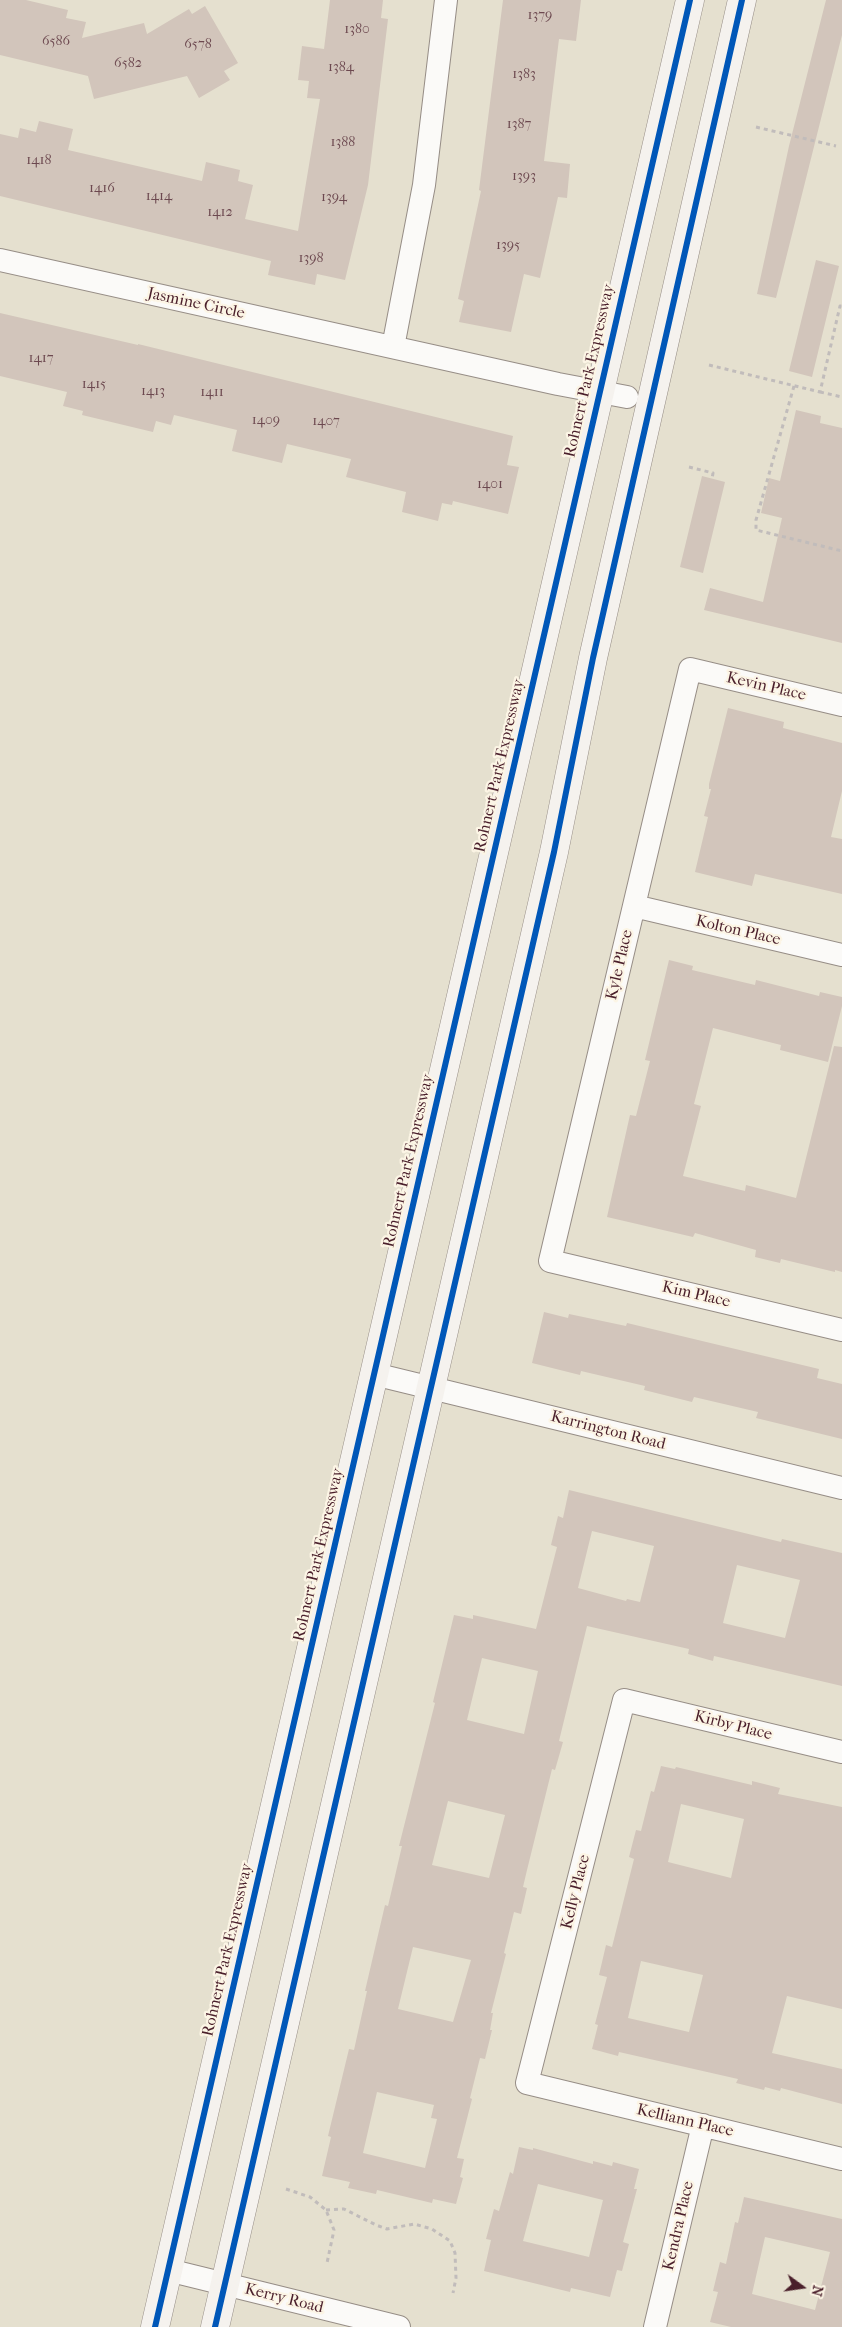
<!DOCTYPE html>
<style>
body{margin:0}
#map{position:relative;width:842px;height:2327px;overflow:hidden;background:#e5e0cf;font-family:"IM FELL French Canon",serif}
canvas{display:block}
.north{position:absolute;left:777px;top:2262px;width:50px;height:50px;-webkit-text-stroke:4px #fcf5e5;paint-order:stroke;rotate:104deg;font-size:14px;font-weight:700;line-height:20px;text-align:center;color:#4a1f2b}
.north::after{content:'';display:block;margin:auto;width:18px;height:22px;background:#4a1f2b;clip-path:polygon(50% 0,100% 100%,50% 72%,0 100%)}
</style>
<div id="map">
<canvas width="842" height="2327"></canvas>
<div class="north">N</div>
</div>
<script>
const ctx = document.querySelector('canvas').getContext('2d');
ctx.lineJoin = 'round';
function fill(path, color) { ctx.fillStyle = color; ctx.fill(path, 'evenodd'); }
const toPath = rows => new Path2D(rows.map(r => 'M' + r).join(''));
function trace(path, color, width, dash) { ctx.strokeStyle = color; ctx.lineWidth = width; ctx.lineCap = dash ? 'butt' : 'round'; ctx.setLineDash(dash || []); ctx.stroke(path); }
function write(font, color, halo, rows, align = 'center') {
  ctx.font = font + ' "IM FELL French Canon",serif'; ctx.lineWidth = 4.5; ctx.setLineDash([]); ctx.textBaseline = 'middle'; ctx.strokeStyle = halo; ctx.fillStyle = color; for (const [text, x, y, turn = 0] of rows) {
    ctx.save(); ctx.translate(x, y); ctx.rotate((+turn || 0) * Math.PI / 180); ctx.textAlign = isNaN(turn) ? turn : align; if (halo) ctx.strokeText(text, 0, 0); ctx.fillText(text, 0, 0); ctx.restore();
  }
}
fill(toPath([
 [0,0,26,0,68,10,66,18,86,22,82,38,144,23,147,34,189,9,192,14,205,6,238,63,224,71,230,80,199,98,187,76,94,99,88,76,0,55],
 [330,0,383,0,381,18,388,19,368,185,345,280,317,274,315,285,268,275,271,261,0,196,0,134,18,138,20,128,36,132,39,121,73,129,68,150,202,181,206,162,240,170,238,181,253,185,245,219,298,231,320,99,307,98,309,81,298,80,302,46,324,49],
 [503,0,581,0,576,41,559,39,544,161,570,164,567,198,558,197,540,278,524,274,511,332,459,322,464,301,458,299,481,191,479,190],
 [826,0,842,0,842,35,776,298,757,294,789,146],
 [816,260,839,266,812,377,789,371],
 [0,313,138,345,138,344,513,436,507,465,519,467,508,514,453,501,452,505,442,503,438,521,402,512,406,492,346,477,351,459,287,444,282,463,232,451,237,430,174,415,171,425,156,421,153,432,82,415,83,411,63,406,67,392,0,376],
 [796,410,821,416,820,423,842,428,842,643,704,610,710,588,763,602,782,518,761,513,769,478,780,481],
 [702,476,725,482,703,573,680,567],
 [728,708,784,722,783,728,842,743,842,791,831,837,842,839,842,894,755,874,752,886,695,872,708,817,704,816,711,789,709,789,709,784],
 [669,960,693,966,692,970,755,985,756,980,819,996,820,992,842,997,842,1006,828,1062,780,1050,781,1045,713,1028,694,1104,701,1106,683,1176,745,1191,746,1185,796,1198,834,1046,842,1047,842,1272,835,1270,835,1272,781,1259,780,1263,755,1257,756,1250,695,1233,693,1237,607,1217,630,1115,636,1116,650,1061,645,1060],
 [544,1312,568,1318,569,1314,626,1326,627,1323,819,1369,817,1378,842,1384,842,1439,756,1418,758,1412,694,1397,692,1402,644,1390,645,1386,581,1371,580,1375,532,1363],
 [569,1490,781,1542,782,1539,842,1553,842,1686,714,1656,713,1661,688,1654,689,1649,587,1626,559,1741,563,1742,555,1770,552,1769,527,1870,523,1887,527,1888,521,1914,514,1912,504,1953,506,1954,491,2013,493,2013,490,2030,492,2030,485,2059,480,2058,470,2098,472,2099,457,2158,464,2159,460,2177,463,2178,456,2204,433,2199,432,2203,377,2190,376,2194,348,2188,350,2182,322,2176,331,2137,328,2136,349,2049,354,2050,367,1991,365,1991,385,1905,388,1906,402,1846,399,1846,435,1703,433,1702,454,1615,473,1619,473,1615,536,1629,557,1547,551,1545,558,1516,563,1518],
 [592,1531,654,1546,640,1602,627,1599,626,1601,578,1588],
 [737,1565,800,1580,785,1638,723,1623],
 [482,1658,538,1671,524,1734,467,1720],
 [448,1801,505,1815,489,1878,432,1865],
 [413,1947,471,1960,453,2022,398,2009],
 [377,2092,434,2105,431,2118,437,2119,425,2168,363,2153],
 [661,1766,675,1769,676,1767,752,1785,752,1781,780,1788,778,1794,842,1807,842,2009,787,1996,772,2053,842,2069,842,2104,781,2088,780,2091,765,2087,764,2090,736,2083,738,2079,619,2052,618,2056,592,2049,598,2025,595,2024,607,1977,599,1975,606,1945,612,1947,634,1859,629,1857,636,1830,641,1831,651,1791,654,1792],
 [681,1804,744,1819,731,1878,668,1862],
 [641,1961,703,1975,689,2032,628,2018],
 [519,2147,533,2150,533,2148,593,2164,593,2161,612,2166,613,2162,639,2169,634,2189,637,2189,623,2242,629,2244,622,2271,617,2270,610,2297,571,2288,570,2292,484,2271,491,2240,486,2239,494,2209,499,2211,510,2172,513,2174],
 [538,2184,603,2200,589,2257,523,2241],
 [744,2197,842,2219,842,2327,731,2327,710,2322,718,2292,713,2291,720,2262,726,2264,735,2222,738,2223],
 [765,2237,830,2252,815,2310,752,2294]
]), '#d2c5bb');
const minor = toPath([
 [0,260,558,384,627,397],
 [393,347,424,185,446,0],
 [842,705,690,669,550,1261,842,1330],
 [634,906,842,955],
 [374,1374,842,1488],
 [842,1752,624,1700,527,2083,842,2159],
 [168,2270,399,2327],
 [655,2327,703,2125]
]);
const secondary = toPath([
 [155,2327,690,0],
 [215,2327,554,852,593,658,742,0]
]);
trace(minor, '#968d86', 24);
trace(secondary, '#968d86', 29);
trace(toPath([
 [756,127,836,146],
 [709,365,820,392,840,306,842,306],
 [794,386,756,520,756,530,842,551],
 [820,392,842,397],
 [689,467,713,473,712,479],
 [286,2189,310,2197,326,2210,334,2230,327,2263],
 [326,2210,344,2209,376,2225,387,2229,414,2224,432,2229,450,2241,455,2253,456,2278,453,2293]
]), '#c1bcbb', 3, [4, 4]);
trace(minor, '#fbfaf8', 22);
trace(secondary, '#f5f2ee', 28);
trace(toPath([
 [155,2327,690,0],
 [215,2327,554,852,593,658,742,0]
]), '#0057b8', 6);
write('14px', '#6c484f', null, [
 ["1379",540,16],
 ["1380",357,30],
 ["6586",56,42],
 ["6578",198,45],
 ["6582",128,64],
 ["1384",341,68],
 ["1383",524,75],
 ["1387",519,125],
 ["1388",343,143],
 ["1418",39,161],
 ["1393",524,177],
 ["1416",102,189],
 ["1414",159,197],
 ["1394",334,198],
 ["1412",220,213],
 ["1395",508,246],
 ["1398",311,259],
 ["1417",41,359],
 ["1415",94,385],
 ["1413",153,392],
 ["1411",212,393],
 ["1409",266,421],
 ["1407",326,422],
 ["1401",490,485]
]);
write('16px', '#4a1f2b', '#fcf5e5', [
 ["Jasmine Circle",196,304,12],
 ["Rohnert Park Expressway",590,371,-77],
 ["Kevin Place",766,687,13],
 ["Rohnert Park Expressway",500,766,-77],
 ["Kolton Place",738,931,13],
 ["Kyle Place",620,965,-77],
 ["Rohnert Park Expressway",409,1161,-77],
 ["Kim Place",696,1295,13],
 ["Karrington Road",608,1431,14],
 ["Rohnert Park Expressway",319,1555,-77],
 ["Kirby Place",733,1726,14],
 ["Kelly Place",576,1892,-76],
 ["Rohnert Park Expressway",228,1950,-77],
 ["Kelliann Place",685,2121,13],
 ["Kendra Place",679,2226,-77],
 ["Kerry Road",284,2299,14]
]);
</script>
